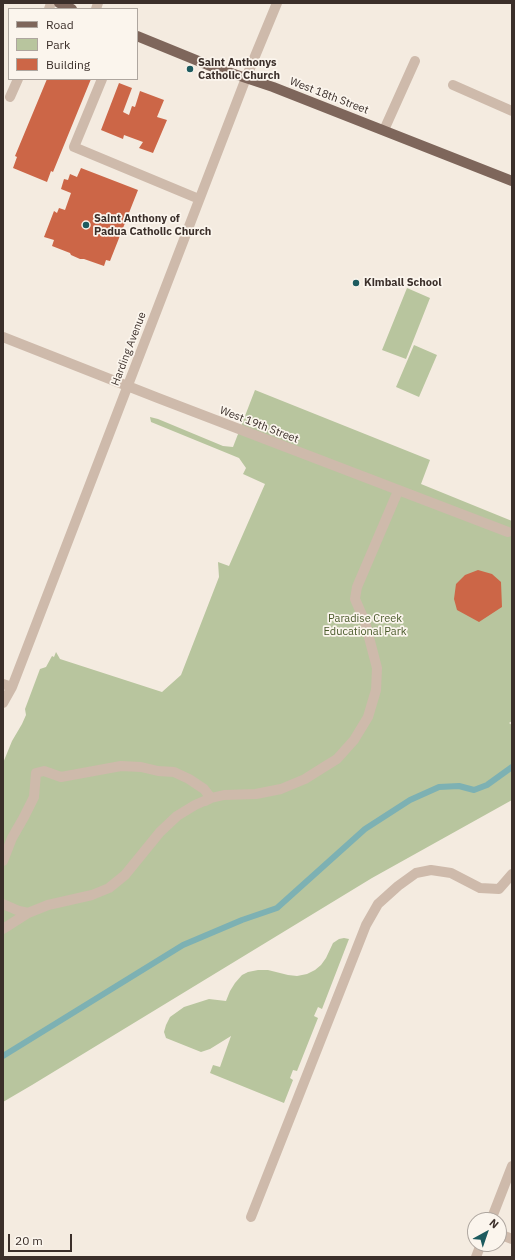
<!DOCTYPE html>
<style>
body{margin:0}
#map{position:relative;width:515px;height:1260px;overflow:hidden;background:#f4ebe0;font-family:"IBM Plex Sans",sans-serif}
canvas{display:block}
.frame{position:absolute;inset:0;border:4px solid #3b2f2a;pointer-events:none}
.legend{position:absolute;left:8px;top:8px;width:130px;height:72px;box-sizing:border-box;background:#fbf5ed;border:1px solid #aea69f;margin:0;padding:5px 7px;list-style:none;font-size:12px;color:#3b2f2a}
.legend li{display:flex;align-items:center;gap:8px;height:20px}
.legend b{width:20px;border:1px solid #aea69f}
.north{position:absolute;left:467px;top:1212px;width:40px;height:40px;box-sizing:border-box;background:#fbf5ed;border:1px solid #aea69f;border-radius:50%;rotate:40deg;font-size:11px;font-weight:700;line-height:16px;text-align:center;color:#3b2f2a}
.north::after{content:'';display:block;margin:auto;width:14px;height:18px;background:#1d5b5f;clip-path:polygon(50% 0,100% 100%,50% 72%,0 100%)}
.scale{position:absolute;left:8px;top:1234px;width:64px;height:18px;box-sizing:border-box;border:2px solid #3b2f2a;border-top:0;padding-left:5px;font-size:12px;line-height:14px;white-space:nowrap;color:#3b2f2a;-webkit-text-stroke:3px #fbf5ed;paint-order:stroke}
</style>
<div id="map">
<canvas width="515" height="1260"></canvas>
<div class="frame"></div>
<ul class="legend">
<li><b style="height:5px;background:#7e665b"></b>Road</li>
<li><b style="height:11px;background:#b8c59e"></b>Park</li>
<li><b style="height:11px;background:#cc6647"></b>Building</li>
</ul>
<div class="north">N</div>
<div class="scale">20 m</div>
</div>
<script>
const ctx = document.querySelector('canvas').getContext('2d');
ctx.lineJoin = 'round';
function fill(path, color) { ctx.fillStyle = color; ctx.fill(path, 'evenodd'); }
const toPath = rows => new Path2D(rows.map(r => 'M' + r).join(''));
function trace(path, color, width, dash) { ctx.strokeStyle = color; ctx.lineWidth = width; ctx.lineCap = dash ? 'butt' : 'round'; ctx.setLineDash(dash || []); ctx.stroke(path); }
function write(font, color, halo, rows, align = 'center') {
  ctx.font = font + ' "IBM Plex Sans",sans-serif'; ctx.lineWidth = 3.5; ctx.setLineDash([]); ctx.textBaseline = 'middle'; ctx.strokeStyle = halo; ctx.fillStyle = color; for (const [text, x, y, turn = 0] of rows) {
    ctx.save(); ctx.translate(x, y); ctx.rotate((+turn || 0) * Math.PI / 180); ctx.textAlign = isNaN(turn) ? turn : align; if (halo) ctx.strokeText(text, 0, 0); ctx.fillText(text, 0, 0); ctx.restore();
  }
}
fill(toPath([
 [407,288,430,298,406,359,382,350],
 [414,345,437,355,419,397,396,387],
 [255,390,430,460,421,484,512,521,512,721,509,723,512,725,512,800,372,878,32,1085,3,1102,3,763,12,741,22,724,26,715,25,709,40,669,46,667,52,656,54,657,56,652,60,659,162,692,181,675,219,577,218,562,229,566,265,484,243,474,246,468,239,458,151,422,150,417,158,419,223,446,233,447],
 [344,938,349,939,322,1009,318,1007,314,1016,318,1018,297,1071,293,1070,290,1078,293,1080,284,1103,210,1073,213,1065,220,1067,231,1036,210,1049,201,1052,166,1038,164,1032,166,1025,170,1017,184,1007,209,999,226,1001,230,991,235,983,242,975,248,972,258,970,268,970,288,975,297,976,307,974,315,970,321,965,326,958,333,943,339,939]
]), '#b8c59e');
trace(toPath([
 [3,1056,183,945,242,920,277,908,365,829,410,800,439,787,459,786,474,790,487,785,512,767]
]), '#7db1b3', 6);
fill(toPath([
 [47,79,91,79,53,172,51,171,47,182,13,168,17,157,15,156],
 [119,83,132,88,123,112,129,115,132,106,135,107,140,91,164,100,157,117,167,120,153,153,139,148,143,142,124,135,123,139,101,130],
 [81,168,138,190,110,261,106,260,104,266,84,259,80,259,71,255,70,253,52,246,54,240,44,237,54,211,57,213,59,208,65,210,71,193,61,189,64,179,68,180,70,174,77,177],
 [478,570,492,574,501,582,502,607,479,622,457,610,454,599,456,584,465,575]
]), '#cc6647');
trace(toPath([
 [49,9,51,3],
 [96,9,98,3],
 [102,79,74,147,199,199],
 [453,85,512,111],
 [10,97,18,79],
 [384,130,415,61],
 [3,337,158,398,508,532],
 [3,684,12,687],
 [3,703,12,687,246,78,277,3],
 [3,861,12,838,24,817,34,797,36,773,44,771,61,777,121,766,141,767,158,771,174,772,189,779,204,789,211,798,205,801],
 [3,904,19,911,28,913,30,912],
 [3,929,28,913,48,905,92,895,109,888,125,875,160,832,177,816,195,805,211,798,224,795,256,794,281,789,305,779,324,767,337,759,354,740,368,717,376,690,377,668,365,622,355,599,357,587,398,491],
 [251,1217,366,925,378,904,398,886,416,873,431,870,451,873,480,888,499,889,512,874],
 [491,1220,512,1166],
 [499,1234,512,1239],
 [476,1257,481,1244]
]), '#cebaab', 10);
trace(toPath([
 [59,3,72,9],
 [137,36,213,67,273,87,512,181]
]), '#7e665b', 10);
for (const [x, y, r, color] of [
 [190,69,4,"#1d5b5f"],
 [86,225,4,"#1d5b5f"],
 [356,283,4,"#1d5b5f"]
]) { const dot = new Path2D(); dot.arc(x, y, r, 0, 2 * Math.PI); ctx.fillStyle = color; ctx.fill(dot); trace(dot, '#fbf5ed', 1.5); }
write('bold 11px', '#3b2f2a', '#fbf5ed', [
 ["Saint Anthonys",198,63],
 ["Catholic Church",198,76],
 ["Saint Anthony of",94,219],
 ["Padua Catholic Church",94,232],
 ["Kimball School",364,283]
], 'left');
write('11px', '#3b2f2a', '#fbf5ed', [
 ["West 18th Street",329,96,21],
 ["Harding Avenue",129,349,-69],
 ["West 19th Street",259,425,21]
]);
write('11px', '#4a5b2c', '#fbf5ed', [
 ["Paradise Creek",365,619],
 ["Educational Park",365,632]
]);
</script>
